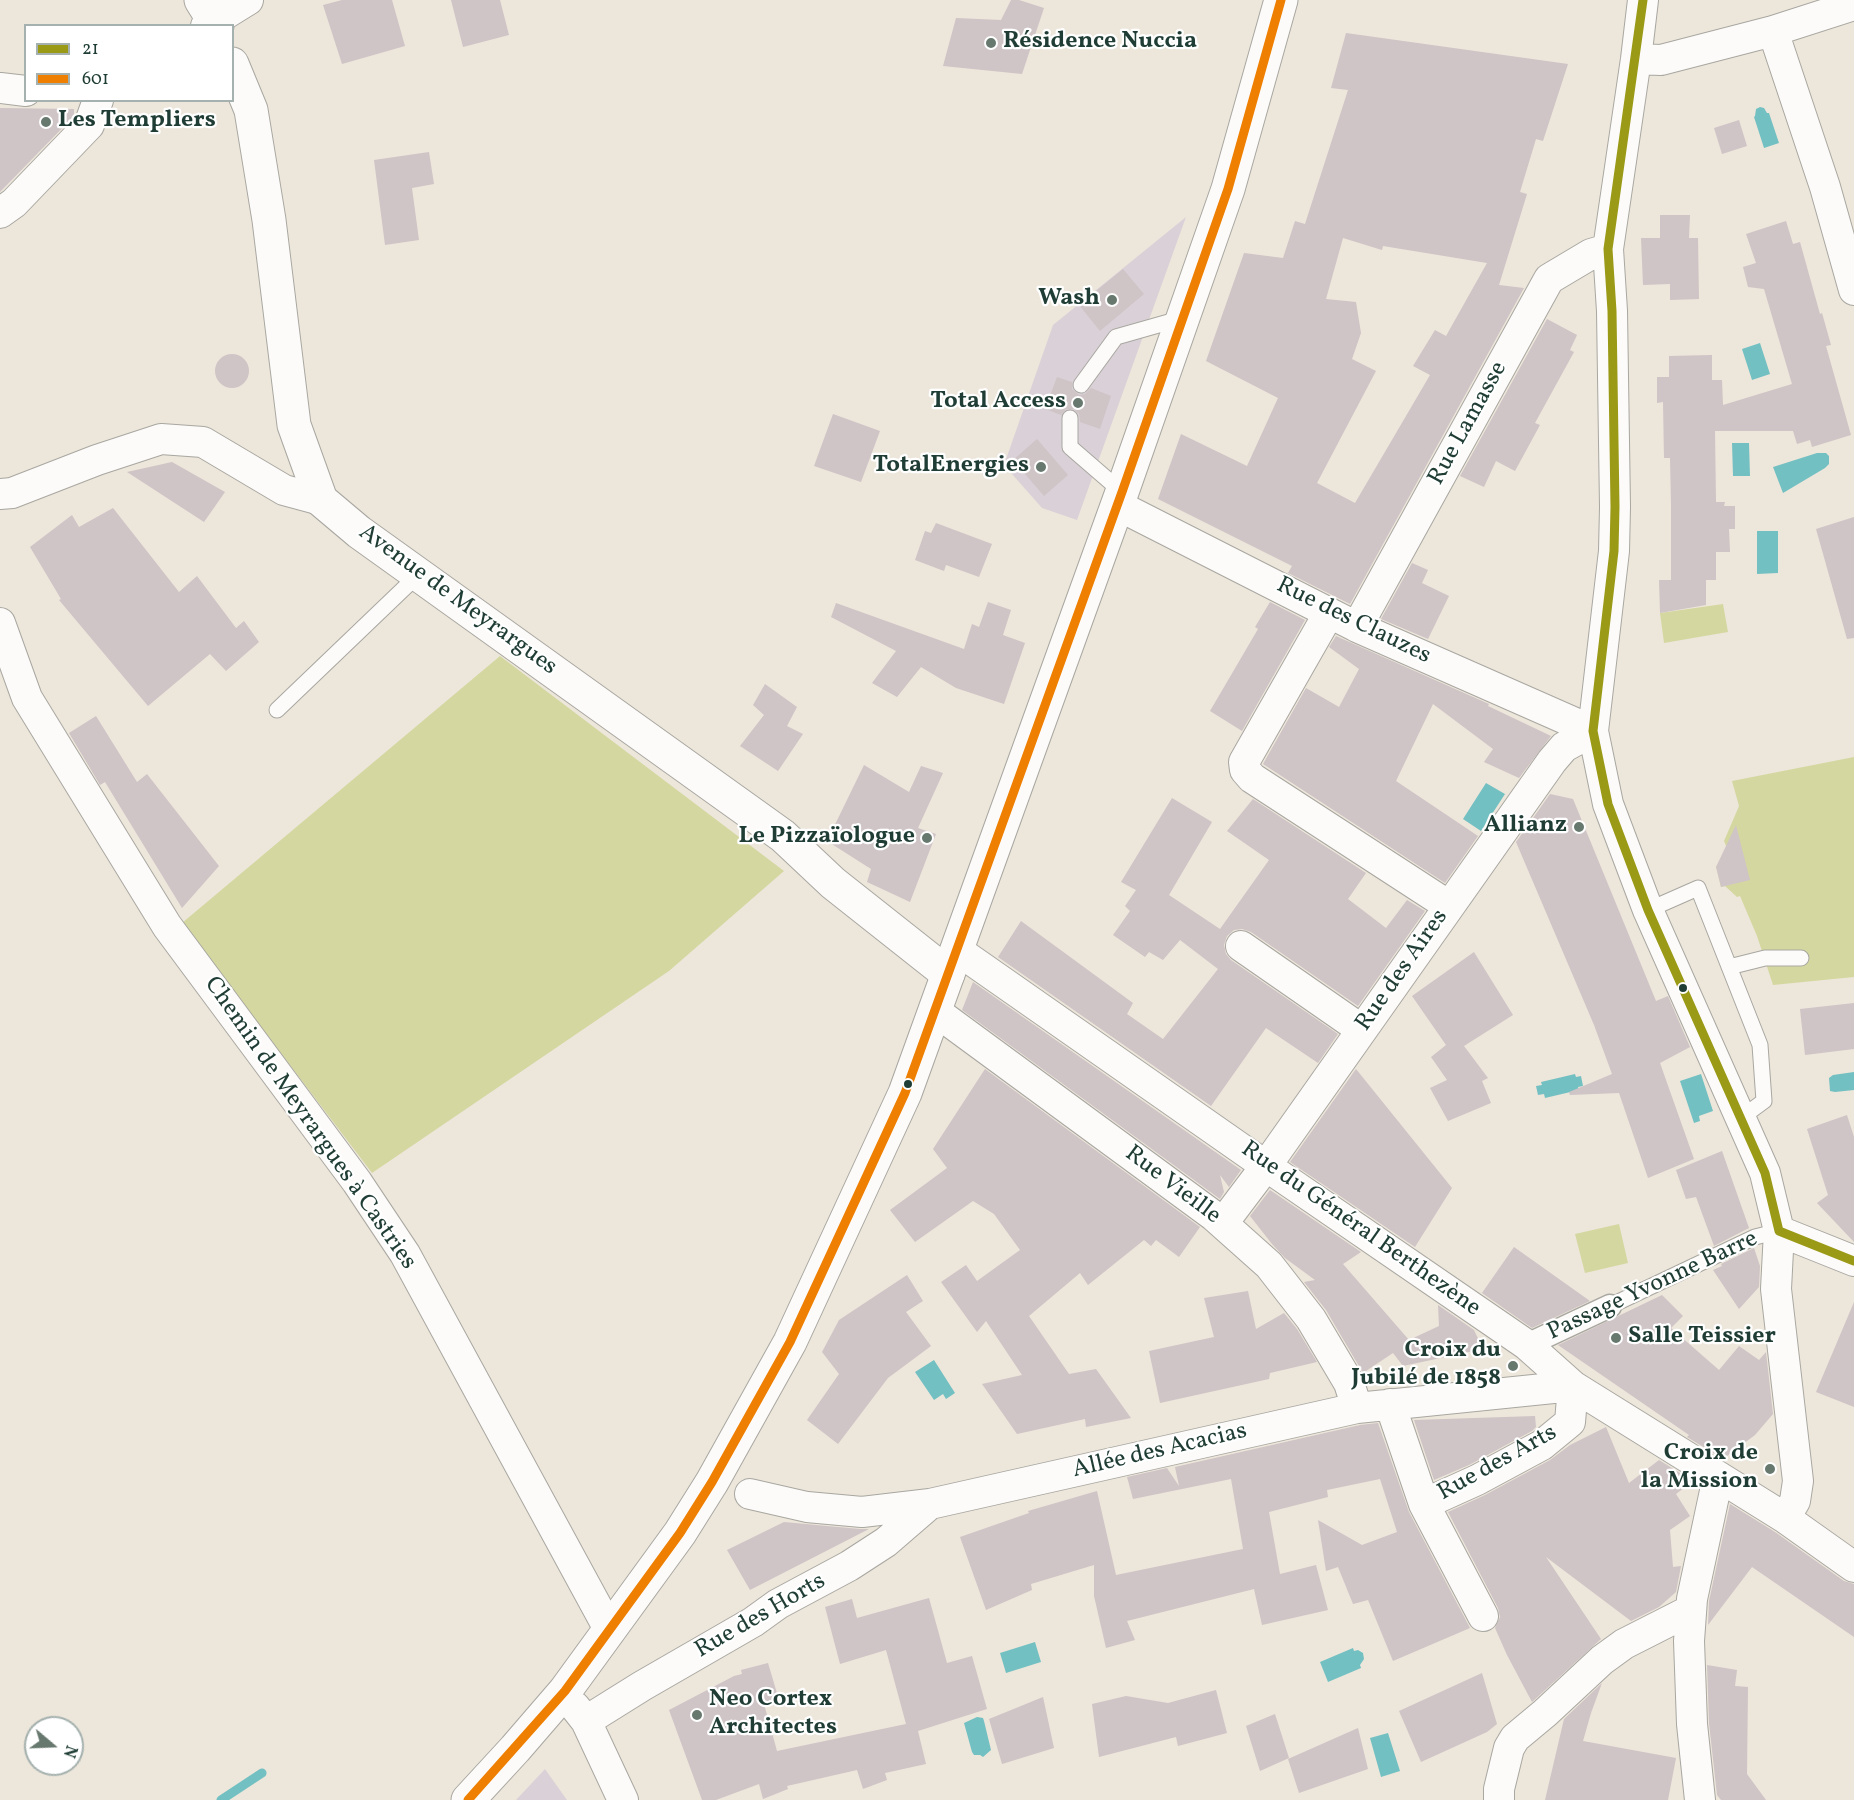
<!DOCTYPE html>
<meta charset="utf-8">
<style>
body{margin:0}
#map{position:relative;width:1854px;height:1800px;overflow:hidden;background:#ede6db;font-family:Vollkorn,serif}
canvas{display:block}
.legend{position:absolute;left:24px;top:24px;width:210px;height:78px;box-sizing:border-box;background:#fff;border:2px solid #a5b1ae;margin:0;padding:8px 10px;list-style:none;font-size:18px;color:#1f3d34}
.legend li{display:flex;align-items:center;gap:12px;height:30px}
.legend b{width:30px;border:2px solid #a5b1ae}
.north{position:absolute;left:24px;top:1716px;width:60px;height:60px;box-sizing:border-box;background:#fff;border:2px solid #a5b1ae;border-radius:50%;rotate:109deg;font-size:16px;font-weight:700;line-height:24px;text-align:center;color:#1f3d34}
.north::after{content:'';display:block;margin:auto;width:21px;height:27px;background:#67786e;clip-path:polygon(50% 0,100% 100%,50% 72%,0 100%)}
</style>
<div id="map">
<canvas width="1854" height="1800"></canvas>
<ul class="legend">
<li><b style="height:8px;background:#9a9a17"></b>21</li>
<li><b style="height:8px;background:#ee7f00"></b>601</li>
</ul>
<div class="north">N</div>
</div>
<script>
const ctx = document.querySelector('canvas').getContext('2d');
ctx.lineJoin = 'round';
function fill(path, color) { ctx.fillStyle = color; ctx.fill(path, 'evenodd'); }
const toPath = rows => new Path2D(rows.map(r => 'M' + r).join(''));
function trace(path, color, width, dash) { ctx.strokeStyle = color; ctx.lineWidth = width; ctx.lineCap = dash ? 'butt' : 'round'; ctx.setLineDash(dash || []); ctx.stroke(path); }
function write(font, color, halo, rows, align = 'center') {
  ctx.font = font + ' Vollkorn,serif'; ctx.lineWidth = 4.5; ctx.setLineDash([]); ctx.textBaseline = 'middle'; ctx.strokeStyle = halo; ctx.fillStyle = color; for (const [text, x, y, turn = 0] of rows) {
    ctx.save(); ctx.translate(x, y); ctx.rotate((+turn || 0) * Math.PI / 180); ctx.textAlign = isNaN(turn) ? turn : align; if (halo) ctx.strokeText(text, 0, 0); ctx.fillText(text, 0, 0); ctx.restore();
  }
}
fill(toPath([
 [1186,217,1077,520,1042,508,1004,465,1053,325],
 [545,1769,567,1800,516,1800]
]), '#dad1d8');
fill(toPath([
 [1723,604,1728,632,1664,643,1660,613],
 [500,656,784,871,669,971,372,1173,182,923],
 [1854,757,1854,977,1773,985,1757,936,1740,896,1737,897,1725,886,1721,887,1716,866,1720,865,1727,848,1724,841,1739,806,1732,781],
 [1619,1224,1628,1263,1585,1273,1575,1234]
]), '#d4d8a0');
fill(toPath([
 [1760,107,1764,108,1767,113,1769,113,1779,143,1764,148,1754,117,1755,116,1756,109],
 [1760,343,1770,374,1752,380,1742,349],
 [1732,443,1749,443,1750,476,1733,476],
 [1817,453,1826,453,1829,456,1829,464,1825,468,1783,493,1773,467],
 [1757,531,1778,531,1778,573,1757,574],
 [1486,783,1505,794,1481,831,1463,819],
 [1854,1072,1854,1090,1835,1092,1830,1091,1829,1078,1833,1075],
 [1575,1074,1576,1077,1581,1076,1583,1086,1578,1087,1579,1090,1545,1098,1544,1094,1538,1095,1536,1086,1542,1085,1541,1082],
 [1701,1074,1713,1111,1699,1116,1700,1121,1694,1123,1680,1081],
 [934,1360,955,1393,946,1399,943,1394,934,1400,915,1372],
 [1035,1642,1041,1662,1006,1673,1000,1653],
 [1353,1648,1354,1651,1358,1650,1363,1653,1364,1659,1360,1665,1361,1668,1328,1682,1320,1662],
 [977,1717,983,1718,984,1721,991,1750,983,1757,980,1755,974,1755,972,1752,964,1723],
 [1388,1733,1400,1771,1381,1777,1370,1738]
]), '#73c0c2');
trace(toPath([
 [221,1800,262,1773]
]), '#73c0c2', 9);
fill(toPath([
 [342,0,392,0,405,46,342,64,323,5],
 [451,0,500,0,509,35,463,47],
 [1011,0,1019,0,1044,8,1022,74,943,66,956,18,1001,20],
 [1346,33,1568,64,1543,141,1536,139,1520,192,1527,194,1499,285,1524,288,1350,604,1288,573,1292,566,1158,499,1181,434,1247,466,1278,398,1206,361,1244,253,1283,258,1295,221,1305,224,1348,90,1331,88],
 [1343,238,1382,250,1383,246,1487,263,1446,336,1435,330,1413,366,1430,375,1355,503,1317,483,1376,371,1352,359,1361,333,1356,302,1326,299],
 [0,108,74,109,74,116,0,192],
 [1739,120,1747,146,1722,154,1714,128],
 [429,152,434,184,412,188,419,240,385,245,374,160],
 [1660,215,1690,215,1689,238,1698,238,1699,299,1670,300,1670,284,1643,285,1641,238,1660,238],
 [1786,221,1793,244,1800,242,1820,314,1822,313,1831,345,1826,346,1851,435,1812,447,1810,440,1797,444,1793,431,1715,431,1716,502,1725,502,1724,506,1735,506,1735,529,1729,529,1730,552,1716,552,1716,580,1706,580,1706,605,1660,613,1659,580,1671,580,1671,504,1670,458,1664,458,1663,402,1657,403,1657,377,1669,377,1669,356,1712,355,1712,380,1722,380,1723,405,1792,384,1764,289,1748,287,1743,267,1756,263,1746,234],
 [1123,269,1144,294,1100,331,1079,305],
 [1547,319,1577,335,1570,350,1574,352,1535,423,1540,425,1515,471,1496,461,1484,487,1460,476],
 '215 371a17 17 0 1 1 34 0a17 17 0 1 1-34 0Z',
 [1057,377,1072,382,1072,389,1079,395,1085,394,1091,388,1111,396,1100,429,1080,422,1079,414,1074,409,1066,409,1061,415,1045,409],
 [833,414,880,431,861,482,814,466],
 [1037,439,1068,475,1044,496,1013,460],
 [172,462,225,492,204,522,127,472],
 [113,508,179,592,197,576,236,628,244,621,259,642,226,671,210,654,148,706,59,600,61,599,30,547,72,515,79,527],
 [1854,517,1854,638,1847,639,1816,529],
 [936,523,992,544,979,577,946,565,944,571,915,560,925,531,931,533],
 [1412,563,1428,570,1422,583,1449,596,1428,639,1381,619],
 [988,602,1011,610,1003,635,1025,643,1004,704,956,688,921,667,897,697,872,683,896,651,831,617,836,603,964,649,972,624,979,627],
 [1270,602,1305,620,1242,731,1210,711,1258,629,1255,627],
 [1336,636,1489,704,1488,706,1551,736,1519,778,1484,762,1493,749,1433,704,1396,781,1478,836,1445,883,1263,764,1306,688,1339,707,1359,669,1329,647],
 [765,684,797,707,787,726,803,734,778,771,740,746,764,715,753,705],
 [96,716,137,782,147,774,219,866,182,908,105,782,100,785,69,733],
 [864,765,909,792,921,766,943,773,918,828,936,834,910,902,867,882,871,869,827,841],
 [1550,794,1573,799,1656,1001,1668,996,1690,1047,1660,1063,1694,1159,1648,1178,1619,1093,1570,1095,1569,1092,1612,1074,1594,1025,1516,842],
 [1172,798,1212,822,1169,895,1220,929,1269,860,1227,831,1253,799,1366,873,1348,899,1386,928,1407,900,1425,911,1358,1006,1251,932,1242,929,1234,930,1227,936,1224,945,1226,954,1231,960,1338,1034,1318,1063,1266,1028,1211,1106,998,957,1021,921,1133,1003,1127,1014,1163,1039,1218,969,1180,940,1163,960,1149,952,1145,957,1113,935,1130,911,1125,906,1136,890,1121,882],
 [1736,825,1750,880,1721,887,1716,867],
 [1474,952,1513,1015,1464,1046,1488,1078,1482,1081,1491,1103,1448,1121,1430,1088,1447,1080,1431,1057,1446,1045,1412,996],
 [973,982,1241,1170,1229,1187,1220,1175,1224,1192,1220,1199,962,1010],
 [1854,1003,1854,1049,1805,1055,1800,1009],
 [985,1069,1200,1227,1179,1257,1156,1240,1151,1246,1144,1240,1088,1285,1080,1273,1029,1316,1069,1374,1096,1369,1131,1418,1086,1427,1085,1419,1017,1434,982,1384,1022,1375,986,1321,977,1332,941,1282,966,1265,977,1281,1020,1250,994,1214,973,1201,915,1242,890,1210,947,1168,933,1149],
 [1356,1069,1452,1188,1415,1247,1290,1162],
 [1847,1115,1854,1137,1854,1242,1817,1203,1828,1195,1807,1129],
 [1722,1151,1749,1228,1714,1246,1696,1197,1686,1199,1676,1170],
 [1270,1190,1361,1252,1343,1264,1409,1340,1439,1326,1438,1305,1474,1330,1483,1349,1403,1366,1393,1353,1363,1373,1326,1310,1304,1282,1315,1280,1285,1258,1272,1244,1250,1216],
 [1514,1247,1590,1301,1532,1328,1482,1293],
 [1754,1248,1760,1266,1759,1287,1739,1309,1713,1270,1722,1266,1721,1264],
 [907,1275,923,1301,906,1312,931,1346,888,1378,838,1444,807,1420,839,1374,822,1352,839,1320],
 [1248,1291,1256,1329,1284,1313,1297,1329,1317,1362,1270,1373,1269,1379,1160,1403,1149,1351,1214,1337,1204,1298],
 [1662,1295,1683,1316,1671,1328,1719,1370,1739,1346,1759,1360,1766,1352,1773,1414,1755,1435,1723,1459,1687,1437,1689,1435,1558,1345],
 [1854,1302,1854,1407,1816,1392],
 [1535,1416,1536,1427,1532,1431,1469,1465,1434,1480,1414,1420],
 [1378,1423,1409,1512,1470,1628,1393,1661,1368,1600,1353,1604,1338,1567,1326,1571,1318,1520,1362,1545,1397,1532,1380,1479,1327,1490,1328,1497,1269,1512,1280,1574,1316,1565,1328,1610,1262,1625,1254,1589,1127,1621,1135,1640,1106,1648,1094,1596,1094,1565,1031,1584,1032,1590,986,1610,960,1537,1029,1513,1028,1511,1097,1491,1116,1575,1243,1549,1231,1479,1133,1499,1127,1477,1167,1468,1179,1486,1175,1467,1360,1425],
 [1606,1427,1629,1483,1659,1460,1693,1481,1676,1494,1690,1516,1670,1530,1673,1567,1681,1566,1676,1592,1659,1607,1631,1621,1546,1557,1601,1639,1532,1702,1507,1655,1495,1628,1500,1617,1498,1608,1448,1512,1485,1495,1550,1460,1570,1445],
 [1730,1504,1775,1532,1844,1581,1854,1584,1854,1637,1752,1567,1708,1625,1709,1601],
 [784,1522,860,1529,869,1529,750,1590,727,1550],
 [929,1598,947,1663,972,1656,987,1709,918,1731,926,1764,885,1773,887,1780,863,1789,857,1770,787,1786,788,1789,763,1799,759,1784,716,1800,702,1800,669,1710,734,1676,742,1674,741,1670,768,1663,779,1700,764,1704,777,1751,906,1724,886,1650,840,1664,825,1607,852,1599,857,1618],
 [1707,1665,1737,1670,1735,1686,1748,1687,1747,1774,1766,1800,1721,1800,1717,1795,1709,1723],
 [1482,1673,1497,1724,1487,1732,1421,1762,1399,1711],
 [1602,1683,1591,1713,1583,1741,1676,1758,1668,1800,1545,1800,1564,1719],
 [1216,1690,1227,1733,1178,1746,1176,1737,1099,1757,1092,1704,1126,1696,1168,1703],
 [1043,1697,1054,1748,1002,1764,989,1719],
 [1275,1714,1289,1758,1260,1771,1246,1726],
 [1358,1728,1368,1769,1299,1793,1288,1759]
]), '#cfc4c6');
const service = toPath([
 [1081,385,1116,337,1183,318],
 [1070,418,1070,447,1122,492],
 [277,710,419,574],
 [1648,910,1698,888,1760,1045,1764,1101,1741,1118],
 [1729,967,1765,958,1801,958],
 [1610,1306,1755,1237,1779,1231]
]);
const pedestrian = toPath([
 [1527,1345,1610,1306]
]);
const minor = toPath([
 [1643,0,1636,59,1608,249,1612,311,1615,507,1614,551,1593,731,1608,804,1648,910,1765,1173,1779,1231,1776,1289,1798,1481,1795,1501,1785,1518],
 [206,26,248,0],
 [1773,31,1825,187,1854,290],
 [1636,59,1661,60,1773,31,1854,5],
 [0,88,26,91],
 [0,213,14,203,89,125,98,100],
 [0,494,12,493,97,460,161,439,203,442,284,490,321,500],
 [1117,505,1357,627,1593,731],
 [1329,613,1244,762,1245,770,1252,778,1449,906],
 [0,623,27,698,167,926,357,1182,405,1254,610,1631],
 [1357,627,1549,279,1591,254,1608,249],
 [1241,946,1362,1030],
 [957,950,1266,1166,1527,1345,1573,1386,1785,1518,1854,1567],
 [935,1011,1214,1216,1269,1265,1311,1319,1349,1383,1357,1408],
 [1223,1223,1266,1166,1552,761,1564,747,1593,731],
 [1779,1231,1854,1261],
 [1390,1404,1424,1504,1483,1616],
 [750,1494,807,1507,862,1512,930,1504,1357,1408,1573,1386],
 [1424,1504,1477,1480,1542,1445,1570,1422,1573,1386],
 [575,1707,586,1721,623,1800],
 [586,1721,642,1686,753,1622,778,1604,849,1566,886,1542,930,1504],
 [1499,1800,1499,1789,1509,1748,1515,1738,1545,1713,1602,1660,1624,1644,1691,1610],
 [1700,1800,1692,1724,1689,1641,1692,1599,1718,1477]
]);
const tertiary = toPath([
 [201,0,217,26],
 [232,64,251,110,269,220,294,425,321,500,359,532,783,836,833,883,948,974]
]);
const primary = toPath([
 [468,1800,515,1749,565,1691,680,1533,712,1482,790,1342,905,1093,1122,492,1228,189,1281,0]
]);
trace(service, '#a8a7a0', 17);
trace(pedestrian, '#a8a7a0', 25);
trace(minor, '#a8a7a0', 32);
trace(tertiary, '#a8a7a0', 35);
trace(primary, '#a8a7a0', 35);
trace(service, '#fcfbfa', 15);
trace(pedestrian, '#fcfbfa', 22);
trace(minor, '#fcfbfa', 30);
trace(tertiary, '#fcfbfa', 33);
trace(primary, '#fcfbfa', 33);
trace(toPath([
 [1643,0,1608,249,1612,311,1615,507,1614,551,1593,731,1608,804,1648,910,1765,1173,1779,1231],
 [1779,1231,1854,1261]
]), '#9a9a17', 9);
trace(toPath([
 [468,1800,565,1691,680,1533,712,1482,790,1342,905,1093,1122,492,1228,189,1281,0]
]), '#ee7f00', 9);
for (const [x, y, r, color] of [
 [991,43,6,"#67786e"],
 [46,122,6,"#67786e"],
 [1112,300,6,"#67786e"],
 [1078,403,6,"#67786e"],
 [1041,467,6,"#67786e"],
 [1579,827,6,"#67786e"],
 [927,838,6,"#67786e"],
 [1683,988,5,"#1f3d34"],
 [908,1084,5,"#1f3d34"],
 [1616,1338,6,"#67786e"],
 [1513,1366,6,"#67786e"],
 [1770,1469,6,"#67786e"],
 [697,1715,6,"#67786e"]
]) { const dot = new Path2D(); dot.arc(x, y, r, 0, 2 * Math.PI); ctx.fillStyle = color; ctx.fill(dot); trace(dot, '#fff', 2); }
write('bold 24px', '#1f3d34', '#fff', [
 ["Résidence Nuccia",1003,43,"left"],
 ["Les Templiers",58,122,"left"],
 ["Wash",1100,300],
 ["Total Access",1066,403],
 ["TotalEnergies",1029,467],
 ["Allianz",1567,827],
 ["Le Pizzaïologue",915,838],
 ["Salle Teissier",1628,1338,"left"],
 ["Croix du",1501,1352],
 ["Jubilé de 1858",1501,1380],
 ["Croix de",1758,1455],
 ["la Mission",1758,1483],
 ["Neo Cortex",709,1701,"left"],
 ["Architectes",709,1729,"left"]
], 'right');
write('24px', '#1f3d34', '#fff', [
 ["Rue Lamasse",1469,424,-61],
 ["Avenue de Meyrargues",457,601,36],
 ["Rue des Clauzes",1353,622,26],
 ["Rue des Aires",1403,971,-55],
 ["Chemin de Meyrargues à Castries",309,1124,55],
 ["Rue Vieille",1172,1186,37],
 ["Rue du Général Berthezène",1360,1230,35],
 ["Passage Yvonne Barre",1653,1287,-25],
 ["Allée des Acacias",1160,1452,-13],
 ["Rue des Arts",1498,1464,-29],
 ["Rue des Horts",761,1617,-30]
]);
</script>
